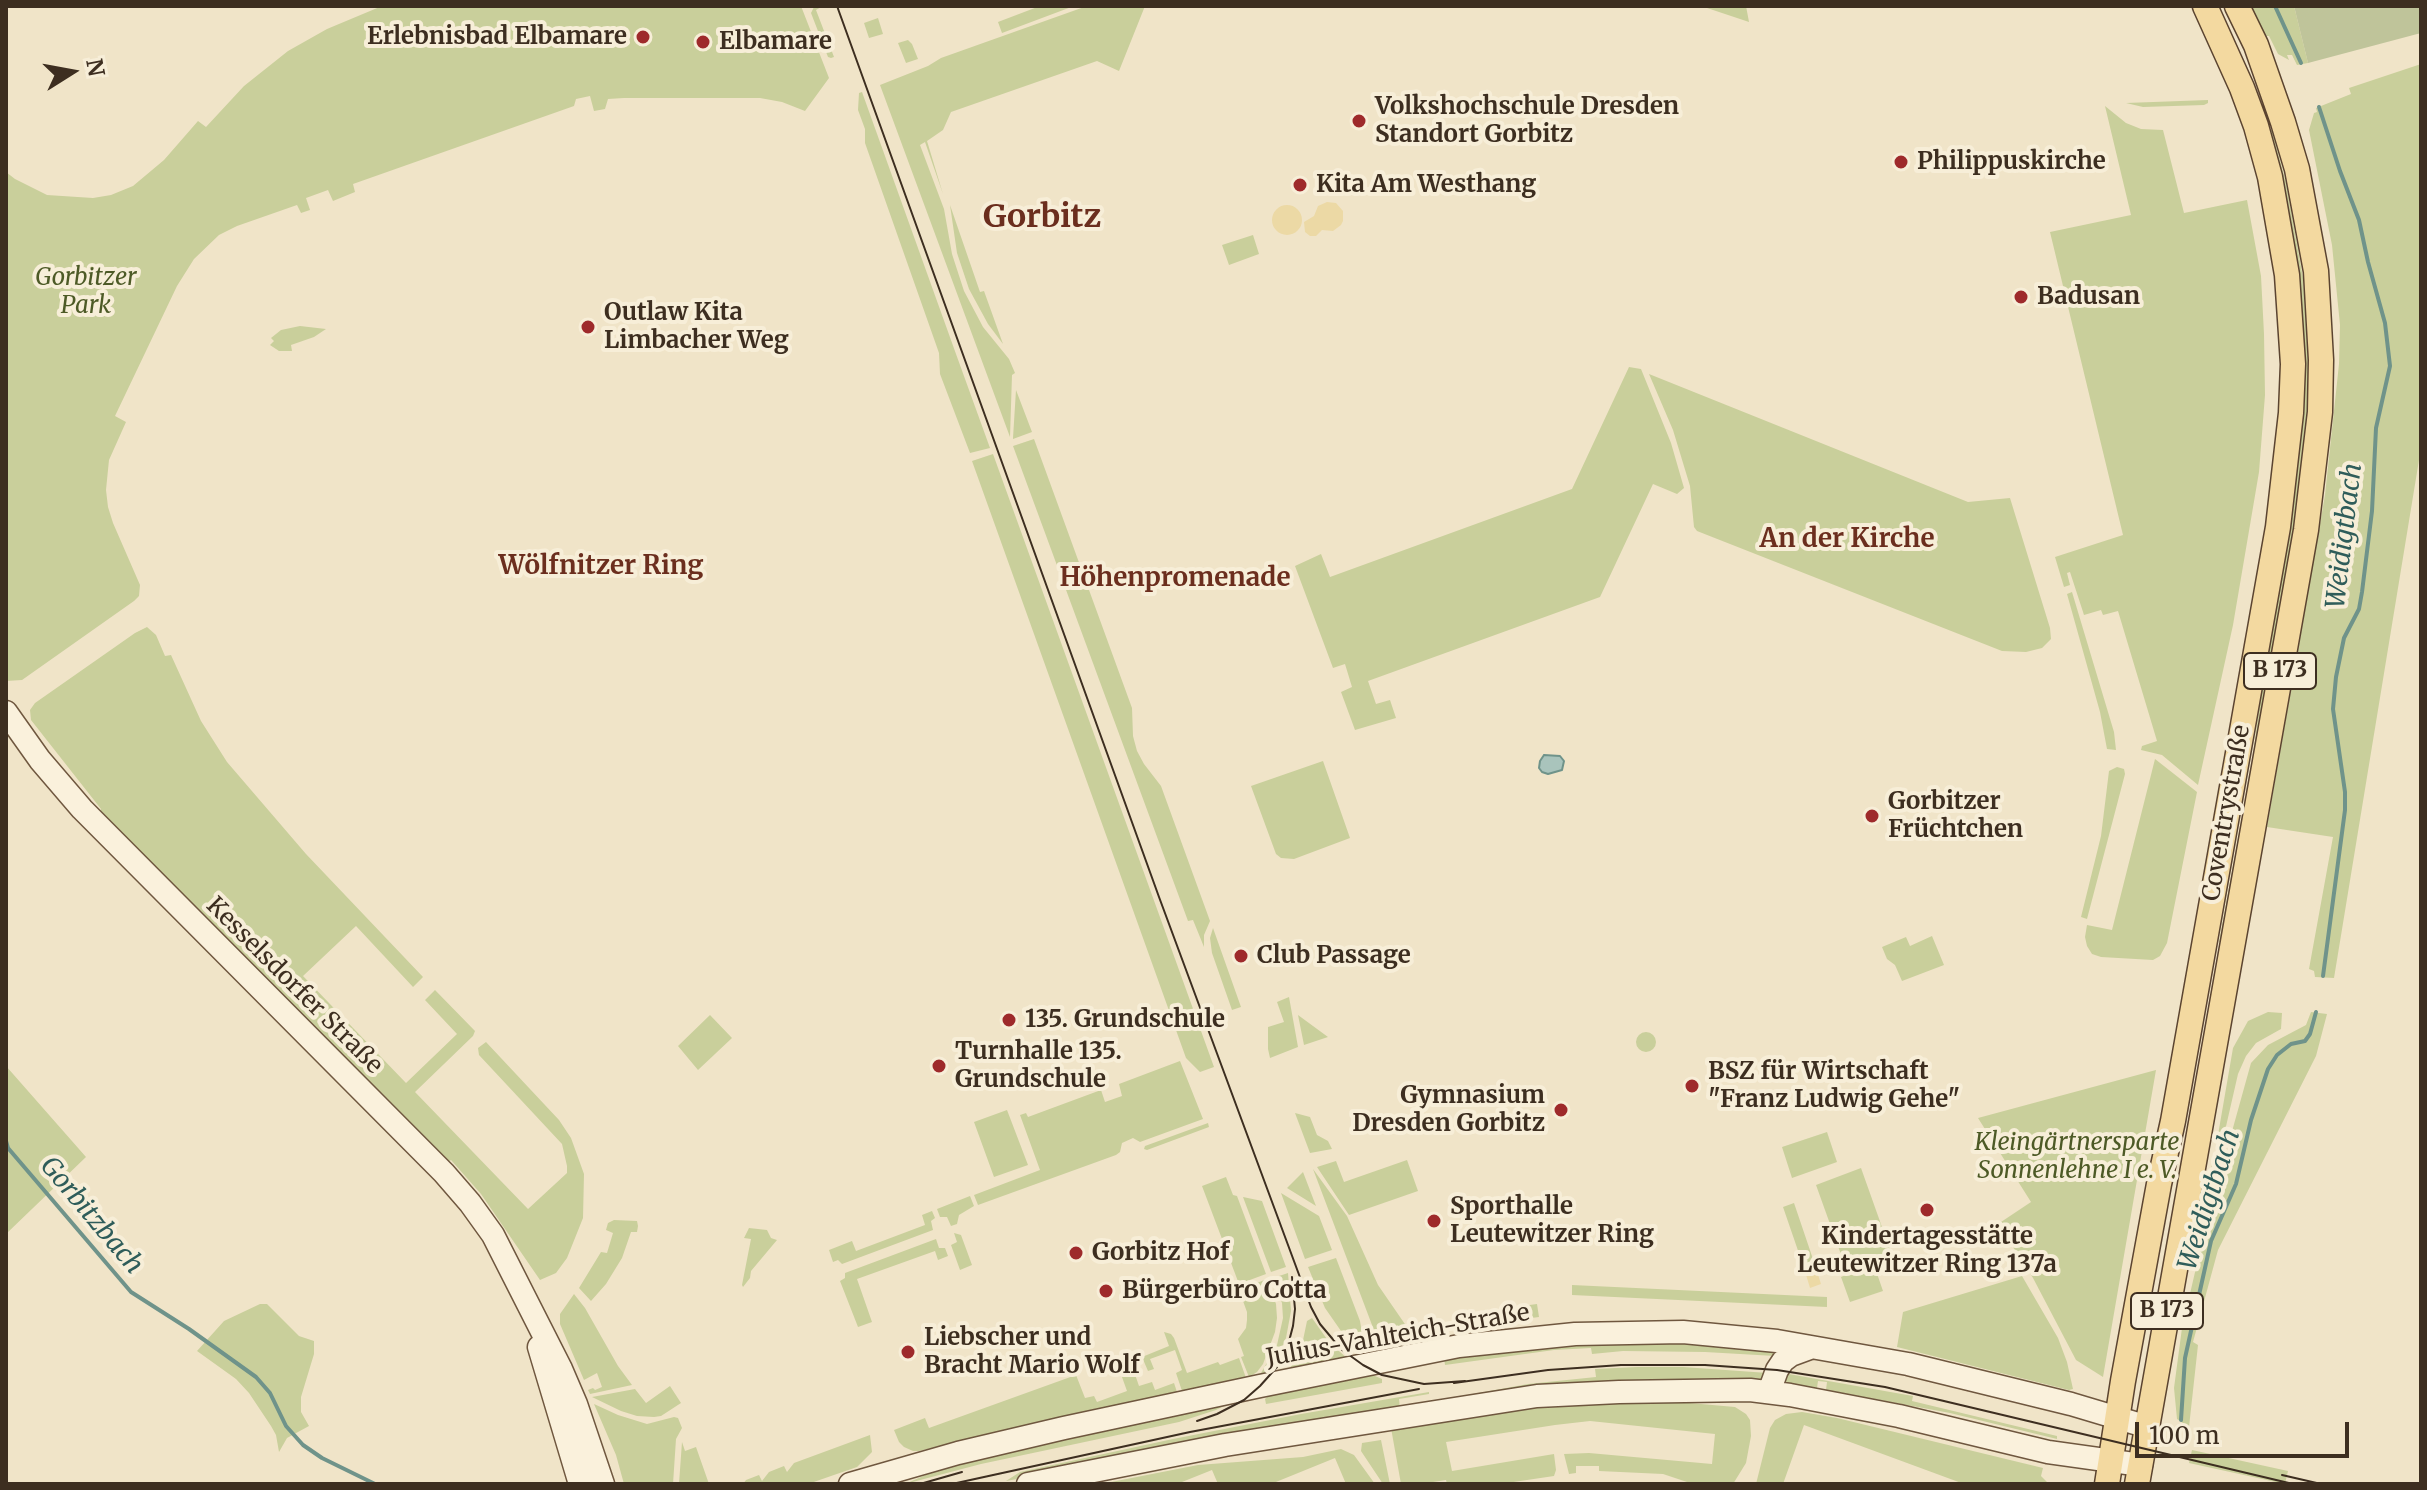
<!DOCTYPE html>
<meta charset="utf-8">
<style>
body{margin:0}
#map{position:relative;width:2427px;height:1490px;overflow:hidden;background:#f0e4c8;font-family:Merriweather,serif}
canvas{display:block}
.frame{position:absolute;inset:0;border:8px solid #3d2e20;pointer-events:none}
.north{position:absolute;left:32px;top:32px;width:80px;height:80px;-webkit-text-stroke:6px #f7eed8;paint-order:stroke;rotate:79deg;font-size:22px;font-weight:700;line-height:32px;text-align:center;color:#3d2e20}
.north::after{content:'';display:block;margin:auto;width:28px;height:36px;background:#3d2e20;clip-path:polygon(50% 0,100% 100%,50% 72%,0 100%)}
.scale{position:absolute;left:2135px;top:1422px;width:214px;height:36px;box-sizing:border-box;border:4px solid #3d2e20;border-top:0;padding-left:10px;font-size:24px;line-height:28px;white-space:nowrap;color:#3d2e20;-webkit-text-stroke:6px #f7eed8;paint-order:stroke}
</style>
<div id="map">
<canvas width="2427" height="1490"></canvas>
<div class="frame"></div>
<div class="north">N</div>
<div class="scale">100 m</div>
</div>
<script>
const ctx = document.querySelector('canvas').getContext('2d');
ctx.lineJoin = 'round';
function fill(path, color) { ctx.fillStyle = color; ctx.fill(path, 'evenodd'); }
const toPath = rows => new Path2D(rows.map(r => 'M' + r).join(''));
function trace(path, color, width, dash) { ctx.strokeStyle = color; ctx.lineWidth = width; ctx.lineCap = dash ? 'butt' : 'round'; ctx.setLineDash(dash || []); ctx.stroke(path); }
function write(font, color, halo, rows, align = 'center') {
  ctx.font = font + ' Merriweather,serif'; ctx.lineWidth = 8; ctx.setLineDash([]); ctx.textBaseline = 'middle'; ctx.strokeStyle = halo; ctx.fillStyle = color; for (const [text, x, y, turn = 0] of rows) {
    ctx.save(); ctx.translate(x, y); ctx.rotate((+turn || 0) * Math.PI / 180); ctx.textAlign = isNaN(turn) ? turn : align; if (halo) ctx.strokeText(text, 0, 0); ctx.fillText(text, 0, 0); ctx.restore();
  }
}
fill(toPath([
 [382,6,801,6,829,78,805,111,782,102,760,98,624,98,608,99,605,109,594,111,590,96,576,99,574,106,353,184,355,192,333,201,328,190,306,198,310,210,301,213,297,205,237,226,219,235,194,259,177,286,115,416,126,422,109,460,106,490,108,507,113,523,140,585,139,596,134,601,22,680,6,681,6,172,15,179,47,195,93,198,111,195,133,186,164,160,198,121,206,127,244,86,288,51,327,29],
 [823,6,816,10,834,57,831,58,828,57,811,13,814,7],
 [1040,6,1074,6,1002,33,998,22],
 [1087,6,1145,6,1119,71,1097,61,951,112,943,130,927,141,943,194,925,142,920,145,944,209,952,254,964,291,983,327,1009,359,1015,373,1012,375,1010,437,880,85,928,66,941,58],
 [1701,6,1746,6,1749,22],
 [2248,6,2294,6,2308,63,2297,65,2292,55,2287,55,2289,60,2278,54,2269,36,2262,36],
 [878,18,883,34,869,38,864,23],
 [908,40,912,44,918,59,906,63,898,43],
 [2421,64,2421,460,2419,460,2334,978,2315,977,2314,971,2309,969,2333,837,2267,827,2325,495,2339,364,2340,325,2332,245,2309,130,2314,113,2317,112,2316,108,2351,94,2349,88],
 [862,92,956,354,990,448,970,453,940,374,939,353,865,143,865,129,858,110,859,93],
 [2208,100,2208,103,2204,105,2143,107,2126,103],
 [2105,106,2126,123,2141,129,2163,130,2184,213,2247,200,2261,276,2264,334,2265,395,2259,472,2233,625,2198,785,2162,755,2141,750,2142,746,2157,741,2118,611,2103,615,2101,610,2084,615,2070,572,2067,573,2070,585,2064,587,2055,557,2123,535,2050,232,2131,215],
 [2272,130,2286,183,2303,278,2311,404,2310,441,2226,943,2219,942,2252,763,2268,641,2297,467,2265,132],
 [950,205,980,292,984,291,1003,344,988,324,969,289,957,253],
 [1253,235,1259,254,1229,265,1222,245],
 [300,326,326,329,314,337,291,345,292,351,279,351,270,345,274,341,271,338,281,330],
 [1629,367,1641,369,1671,443,1684,488,1677,494,1653,484,1600,597,1368,681,1376,704,1390,700,1396,718,1355,730,1341,692,1352,687,1345,664,1333,668,1295,566,1321,554,1330,577,1572,489],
 [1649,374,1968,502,2010,498,2050,628,2051,639,2042,648,2026,652,2002,651,1697,531,1694,527,1690,486,1673,430],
 [1016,390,1032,432,1013,439,1013,438],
 [1034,439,1132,708,1133,736,1137,751,1144,764,1161,786,1210,921,1204,935,1204,947,1193,920,1188,921,1013,446],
 [993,454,1214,1067,1200,1072,1186,1058,972,461],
 [2072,592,2114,732,2116,750,2107,749,2100,712,2067,594],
 [147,627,156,635,165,656,171,655,201,721,227,762,306,854,423,977,413,987,356,926,303,976,406,1083,457,1034,425,1000,435,990,475,1031,473,1036,415,1092,528,1209,567,1173,567,1166,562,1144,479,1055,478,1048,486,1042,559,1120,571,1138,584,1174,583,1218,567,1258,556,1273,540,1280,481,1194,451,1160,447,1163,100,813,101,809,31,720,30,710,35,703,135,633],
 [2155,759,2197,792,2167,943,2160,956,2153,960,2101,957,2092,954,2087,946,2085,937,2087,925,2112,930],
 [1323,761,1350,838,1294,859,1281,858,1276,854,1251,786],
 [2117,767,2124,769,2125,774,2087,919,2081,917,2101,836,2109,771],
 [1213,928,1241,1007,1232,1010,1212,953,1210,938],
 [1932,936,1944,965,1902,981,1895,965,1887,959,1882,947,1906,937,1910,946],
 [1289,997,1298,1047,1270,1058,1268,1049,1268,1027,1284,1022,1277,1002],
 [2268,1012,2282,1013,2281,1029,2256,1043,2246,1056,2238,1074,2216,1170,2206,1200,2212,1164,2217,1158,2220,1140,2218,1135,2233,1048,2248,1021],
 [2311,1012,2327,1014,2316,1056,2218,1250,2193,1342,2198,1345,2189,1427,2177,1419,2174,1388,2182,1328,2206,1225,2251,1063,2268,1045,2306,1025],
 [710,1015,732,1038,698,1070,678,1046],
 [1298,1015,1328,1037,1304,1045],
 '1636 1042a10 10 0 1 1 20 0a10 10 0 1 1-20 0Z',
 [1180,1061,1203,1119,1140,1142,1133,1138,1122,1143,1120,1152,1116,1155,978,1205,974,1195,1040,1170,1020,1115,1026,1113,1028,1117,1101,1090,1105,1102,1122,1096,1119,1084],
 [6,1066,86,1157,6,1234],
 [2156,1070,2103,1377,2076,1360,2033,1278,1998,1224,2031,1202,1978,1118],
 [1007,1110,1028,1165,994,1177,974,1122],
 [1295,1113,1310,1117,1317,1135,1328,1141,1332,1149,1310,1153],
 [1208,1123,1209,1127,1147,1150,1144,1149,1145,1146],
 [1827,1132,1837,1162,1792,1178,1782,1147],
 [1407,1160,1418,1191,1349,1215,1317,1167,1336,1161,1344,1182],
 [1861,1168,1893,1258,1874,1265,1883,1291,1850,1302,1841,1277,1848,1274,1816,1185],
 [1313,1169,1347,1216,1378,1285,1409,1330,1374,1338,1372,1325],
 [1303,1172,1316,1206,1287,1188],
 [1226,1177,1233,1195,1237,1196,1266,1274,1239,1284,1202,1186],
 [1281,1193,1319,1216,1332,1250,1305,1259],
 [970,1196,974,1206,959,1215,957,1224,951,1226,947,1217,940,1217,937,1209],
 [1243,1197,1262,1201,1286,1267,1271,1272],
 [1794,1203,1815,1265,1804,1268,1783,1207],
 [932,1211,935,1218,931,1221,933,1230,842,1264,838,1260,833,1262,829,1250,852,1241,856,1251,925,1225,922,1215],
 [614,1220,637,1221,638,1226,637,1232,631,1232,622,1258,606,1284,591,1301,579,1288,601,1252,607,1253,613,1233,606,1230,608,1223],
 [749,1228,767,1230,771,1238,777,1240,751,1271,750,1278,743,1287,742,1285,751,1239,744,1238],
 [954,1233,961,1235,972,1265,960,1270,951,1245,957,1242],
 [936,1239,939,1248,945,1248,948,1256,938,1260,935,1251,857,1279,872,1322,858,1327,840,1281,845,1278,845,1273],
 [1336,1258,1360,1321,1362,1333,1355,1341,1341,1331,1325,1308,1308,1267],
 [1288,1273,1291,1311,1286,1338,1275,1364,1265,1378,1257,1380,1277,1345,1283,1318,1282,1303,1273,1278],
 [2022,1276,2058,1338,2067,1362,2073,1389,2069,1390,1897,1347,1903,1312],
 [1267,1279,1276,1304,1277,1318,1275,1332,1263,1364,1257,1372,1249,1377,1241,1357,1244,1356,1238,1339,1246,1328,1247,1320,1247,1312,1239,1290],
 [1572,1285,1827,1297,1827,1307,1572,1295],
 [574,1294,585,1308,618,1366,632,1385,590,1394,588,1390,593,1388,595,1390,602,1387,597,1373,584,1380,560,1324,560,1314],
 [260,1304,267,1304,299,1336,314,1341,314,1354,301,1397,301,1412,309,1426,287,1438,279,1452,276,1435,271,1426,249,1393,236,1379,197,1351,224,1321],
 [1537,1304,1539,1317,1471,1326,1470,1313],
 [1312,1318,1329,1342,1350,1361,1287,1374,1302,1345,1307,1321],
 [1164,1332,1171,1334,1174,1338,1187,1373,1218,1362,1220,1365,1239,1358,1246,1378,1182,1391,1176,1373,1182,1370,1175,1350,1150,1359,1154,1369,1148,1371,1142,1357,1169,1346],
 [1413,1334,1423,1342,1375,1356,1362,1346,1392,1341,1394,1345,1402,1343,1405,1336],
 [1678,1341,1779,1348,1775,1356,1705,1352,1623,1351,1592,1354,1591,1348,1554,1350,1445,1365,1444,1357,1554,1344],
 [1129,1357,1139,1386,1152,1382,1155,1390,1174,1383,1177,1392,1086,1411,919,1451,913,1451,904,1447,899,1442,894,1430,925,1418,929,1428,1076,1375,1085,1398,1094,1396,1097,1402,1127,1391,1118,1366,1110,1369,1108,1365],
 [1637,1367,1683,1367,1768,1373,1765,1381,1429,1402,1528,1384,1596,1377,1595,1369],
 [1368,1373,1382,1379,1382,1383,1266,1404,1265,1399,1271,1393],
 [1783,1373,1913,1396,1912,1401,2057,1436,2057,1439,1950,1413,1826,1390,1827,1382,1818,1381,1817,1388,1780,1383],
 [670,1386,681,1403,661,1416,654,1417,637,1416,621,1411,592,1397,635,1389,646,1403],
 [1429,1392,1429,1394,1399,1399,1400,1409,1006,1481,1020,1472,1173,1439,1301,1414],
 [1236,1400,1216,1410,1179,1422,981,1464,905,1484,953,1463],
 [1667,1401,1735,1407,1746,1414,1750,1420,1751,1436,1746,1463,1733,1484,1693,1484,1663,1474,1599,1471,1599,1466,1576,1466,1576,1473,1569,1474,1564,1454,1589,1453,1712,1464,1715,1434,1590,1421,1555,1425,1446,1442,1452,1471,1554,1454,1556,1470,1554,1476,1500,1484,1447,1484,1446,1480,1433,1482,1433,1484,1401,1484,1391,1428,1533,1406],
 [594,1404,618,1415,647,1424,674,1417,678,1418,682,1428,676,1439,673,1484,624,1484,616,1455],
 [1802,1412,1837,1418,2043,1468,2041,1476,2049,1484,1964,1484,1804,1425,1783,1484,1756,1484,1770,1428,1775,1420,1786,1414],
 [870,1435,872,1452,857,1467,808,1484,743,1484,746,1480,759,1475,762,1481,769,1472,784,1466,787,1472,794,1463],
 [1381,1440,1390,1484,1383,1484,1361,1451,1362,1443],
 [682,1442,685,1451,696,1447,709,1484,679,1484],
 [1341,1449,1354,1455,1375,1484,1346,1484,1335,1458,1271,1484,1218,1484,1212,1470,1177,1484,1101,1484,1198,1465,1303,1457],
 [2192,1450,2288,1471,2285,1484,2189,1463]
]), '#c9cf9b');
fill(toPath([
 [1327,202,1336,203,1343,211,1343,221,1341,225,1333,231,1322,230,1316,236,1310,236,1305,232,1304,222,1314,216,1318,206],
 '1272 220a15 15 0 1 1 30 0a15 15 0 1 1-30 0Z',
 [1815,1265,1821,1284,1810,1288,1804,1268]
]), '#ecd9a5');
fill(toPath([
 [2294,6,2421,6,2421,33,2308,63]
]), '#bfc49a');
const water = toPath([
 [1544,755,1560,756,1564,761,1562,770,1548,774,1542,772,1539,768,1540,761,1544,755]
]);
fill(water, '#a9c4bc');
trace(water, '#6f938a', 2);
trace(toPath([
 [2275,6,2301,63],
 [2319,107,2340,171,2359,220,2368,262,2385,323,2390,366,2376,428,2372,511,2362,592,2359,609,2344,638,2336,677,2333,709,2345,792,2345,810,2323,976],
 [6,1141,8,1148,131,1292,189,1329,256,1377,270,1393,286,1426,303,1445,322,1458,375,1484],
 [2181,1420,2185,1358,2211,1241,2236,1184,2251,1120,2268,1069,2277,1055,2291,1044,2305,1041,2310,1034,2316,1012]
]), '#6f938a', 4);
const secondary = toPath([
 [6,712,40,760,82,809,444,1173,470,1203,493,1235,561,1369,576,1404,603,1484],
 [539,1347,580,1484],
 [1769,1392,1777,1370,1783,1361,1791,1355,1810,1348],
 [850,1484,958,1453,1064,1428,1260,1386,1459,1346,1575,1334,1683,1332,1777,1341,1908,1364,2071,1404,2148,1427],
 [1028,1484,1225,1445,1537,1396,1619,1392,1750,1390,1790,1395,1899,1416,2048,1452,2141,1465]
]);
const primary = toPath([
 [2107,1484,2123,1381,2159,1184,2173,1121,2278,527,2291,413,2293,364,2287,275,2270,177,2256,126,2242,88,2205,6],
 [2137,1484,2306,530,2320,412,2321,360,2316,271,2297,169,2283,122,2256,45,2237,6]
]);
trace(secondary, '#6f573f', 25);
trace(primary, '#5b4430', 27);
trace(secondary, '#faf1dc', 22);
trace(primary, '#f3d9a0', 24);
trace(toPath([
 [837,6,1159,897,1311,1307,1320,1324,1341,1349,1363,1365,1382,1375,1424,1384,1465,1381],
 [1454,1383,1548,1370,1621,1365,1705,1365,1777,1370,1885,1387,2293,1484],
 [1197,1421,1217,1414,1244,1400,1260,1386,1277,1367,1288,1345,1293,1326,1295,1309,1292,1277],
 [2282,1475,2321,1484],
 [920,1484,962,1472],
 [952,1484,1190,1432,1419,1389]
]), '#3d2e20', 2);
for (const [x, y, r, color] of [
 [643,37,8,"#9e2a2b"],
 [703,42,8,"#9e2a2b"],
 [1359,121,8,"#9e2a2b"],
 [1901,162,8,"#9e2a2b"],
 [1300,185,8,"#9e2a2b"],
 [2021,297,8,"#9e2a2b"],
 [588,327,8,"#9e2a2b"],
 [1872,816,8,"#9e2a2b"],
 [1241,956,8,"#9e2a2b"],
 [1009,1020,8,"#9e2a2b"],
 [939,1066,8,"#9e2a2b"],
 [1692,1086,8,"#9e2a2b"],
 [1561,1110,8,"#9e2a2b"],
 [1927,1210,8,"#9e2a2b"],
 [1434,1221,8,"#9e2a2b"],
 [1076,1253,8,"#9e2a2b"],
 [1106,1291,8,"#9e2a2b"],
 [908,1352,8,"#9e2a2b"]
]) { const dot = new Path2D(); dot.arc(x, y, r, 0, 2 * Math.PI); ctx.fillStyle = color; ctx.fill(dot); trace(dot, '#f7eed8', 3); }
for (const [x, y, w] of [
 [2280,671,72],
 [2167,1311,72]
]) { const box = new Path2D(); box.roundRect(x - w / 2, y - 18, w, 36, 6); ctx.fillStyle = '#f7eed8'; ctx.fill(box); trace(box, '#3d2e20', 2); }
write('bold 22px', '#3d2e20', null, [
 ["B 173",2280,671],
 ["B 173",2167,1311]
]);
write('bold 24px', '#3d2e20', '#f7eed8', [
 ["Erlebnisbad Elbamare",627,37,"right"],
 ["Elbamare",719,42],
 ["Volkshochschule Dresden",1375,107],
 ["Standort Gorbitz",1375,135],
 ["Philippuskirche",1917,162],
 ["Kita Am Westhang",1316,185],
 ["Badusan",2037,297],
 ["Outlaw Kita",604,313],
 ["Limbacher Weg",604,341],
 ["Gorbitzer",1888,802],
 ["Früchtchen",1888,830],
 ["Club Passage",1257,956],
 ["135. Grundschule",1025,1020],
 ["Turnhalle 135.",955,1052],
 ["Grundschule",955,1080],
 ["BSZ für Wirtschaft",1708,1072],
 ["\"Franz Ludwig Gehe\"",1708,1100],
 ["Gymnasium",1545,1096,"right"],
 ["Dresden Gorbitz",1545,1124,"right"],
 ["Sporthalle",1450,1207],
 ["Leutewitzer Ring",1450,1235],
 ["Kindertagesstätte",1927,1237,"center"],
 ["Leutewitzer Ring 137a",1927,1265,"center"],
 ["Gorbitz Hof",1092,1253],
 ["Bürgerbüro Cotta",1122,1291],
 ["Liebscher und",924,1338],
 ["Bracht Mario Wolf",924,1366]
], 'left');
write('italic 24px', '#4d5a26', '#f7eed8', [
 ["Gorbitzer",86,278],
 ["Park",86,306],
 ["Kleingärtnersparte",2077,1143],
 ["Sonnenlehne I e. V.",2077,1171]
]);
write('24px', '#3d2e20', '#f7eed8', [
 ["Coventrystraße",2227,813,-80],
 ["Kesselsdorfer Straße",294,986,45],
 ["Julius-Vahlteich-Straße",1398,1336,-10]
]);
write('italic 26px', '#2f5d5a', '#f7eed8', [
 ["Weidigtbach",2345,536,-83],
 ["Weidigtbach",2210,1200,-72],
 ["Gorbitzbach",91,1216,50]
]);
write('bold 26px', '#6b2e1e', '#f7eed8', [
 ["An der Kirche",1847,540],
 ["Wölfnitzer Ring",601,567],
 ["Höhenpromenade",1175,579]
]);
write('bold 32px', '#6b2e1e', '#f7eed8', [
 ["Gorbitz",1042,218]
]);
</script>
